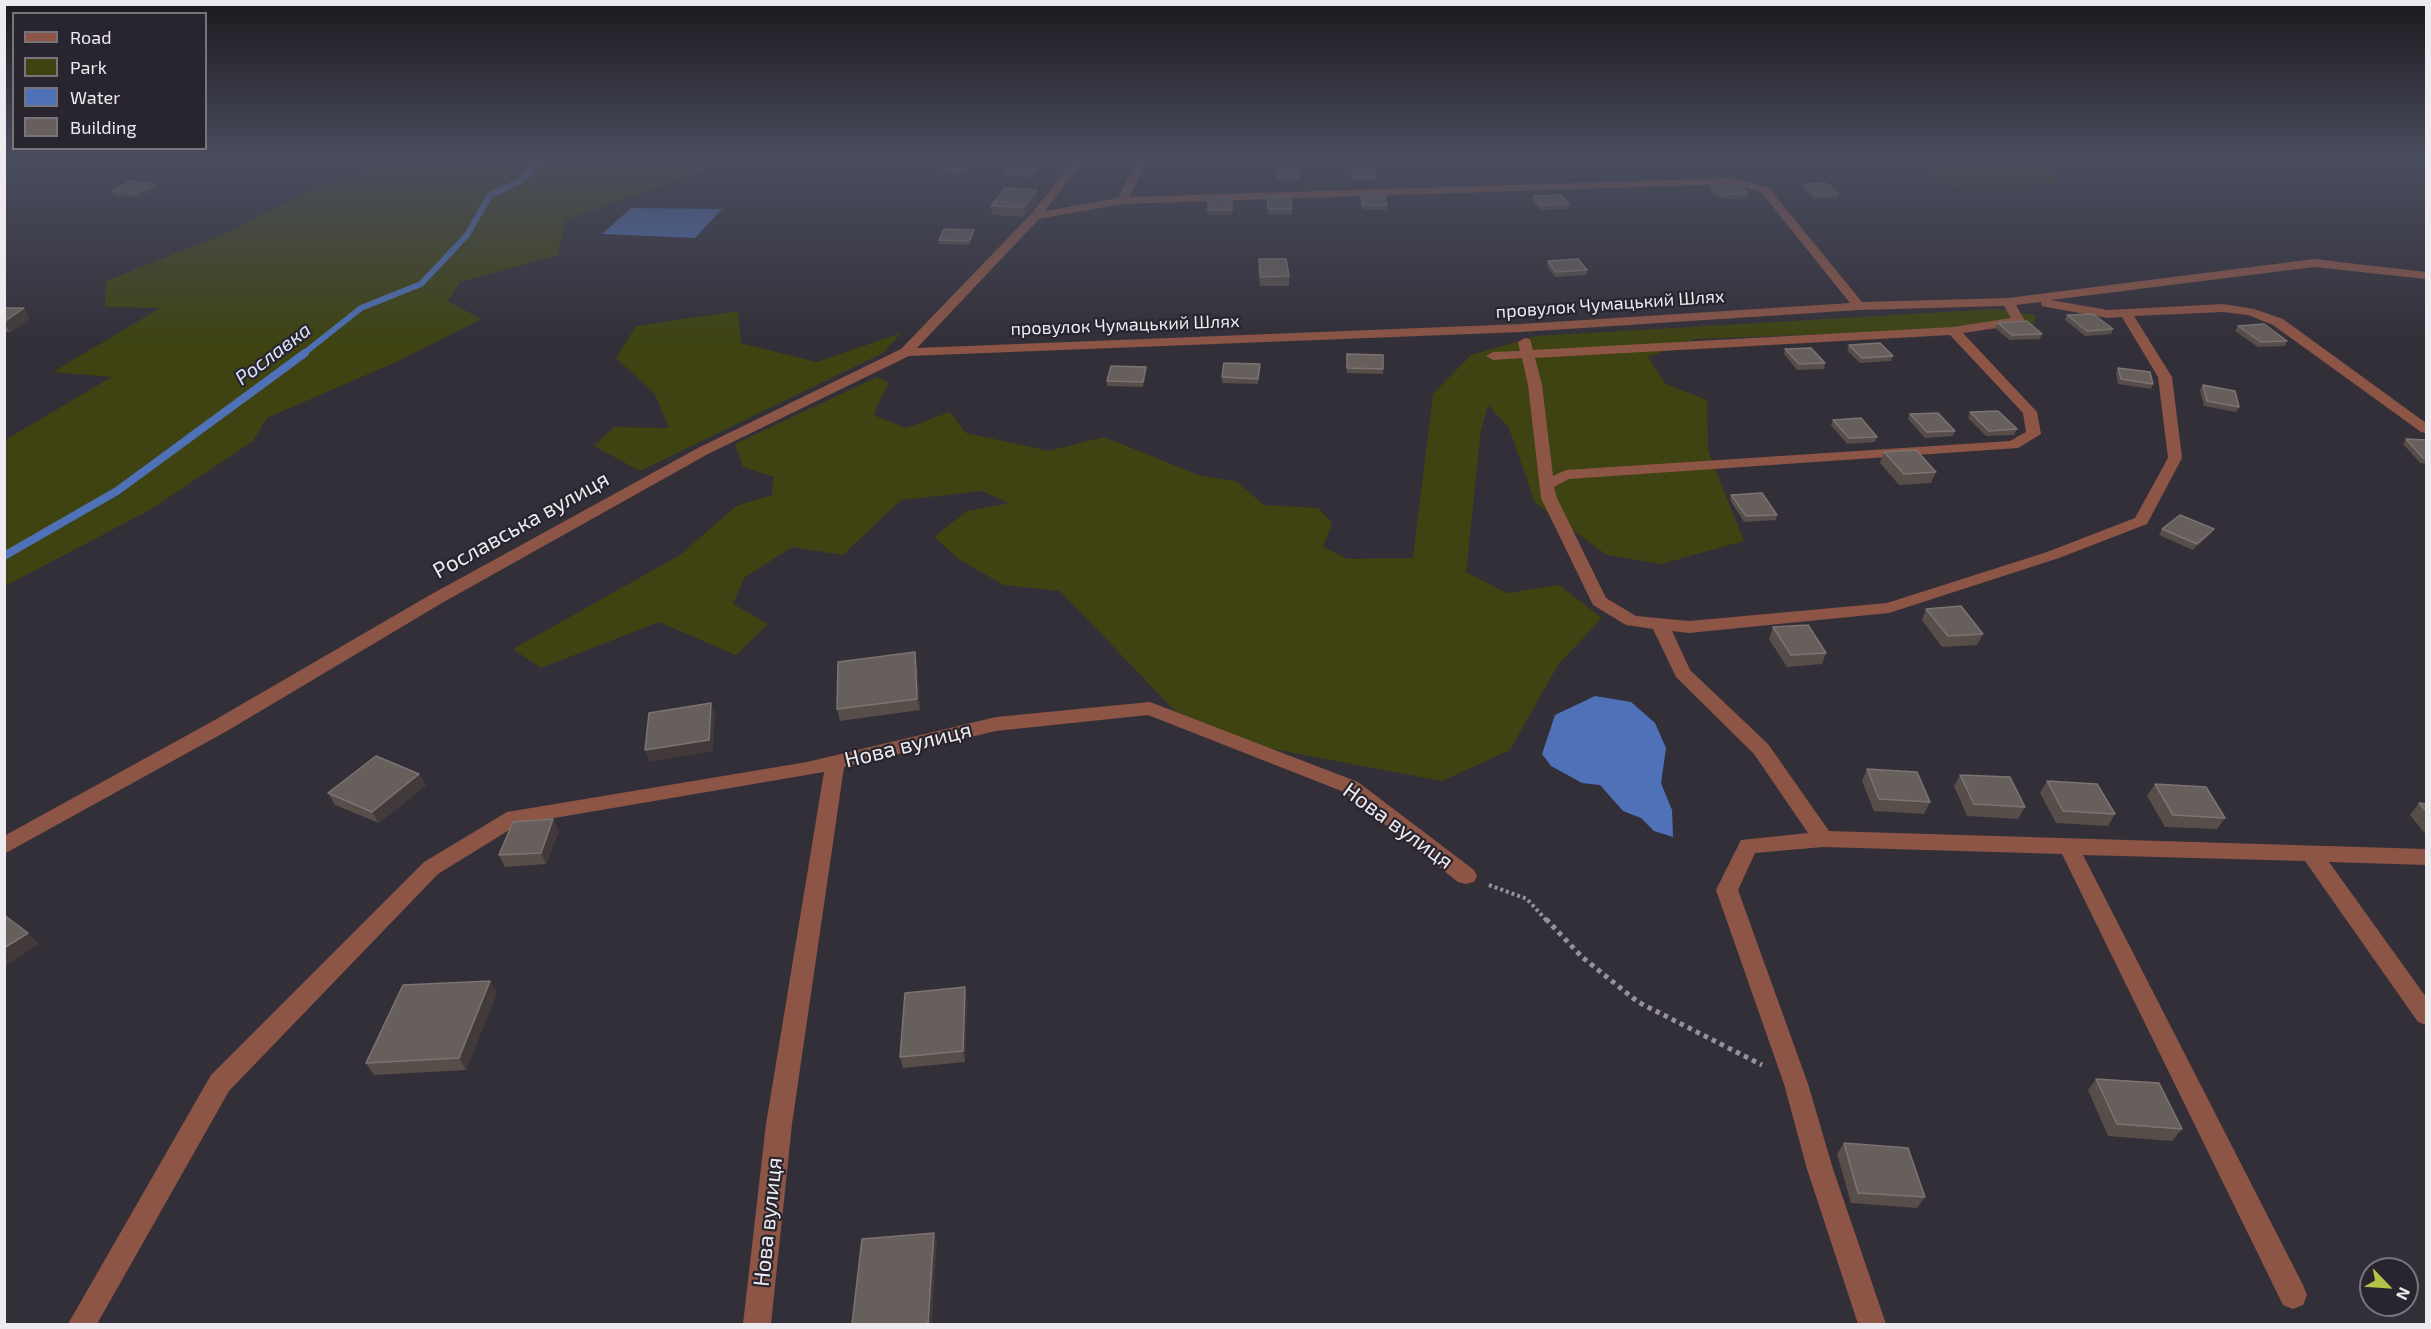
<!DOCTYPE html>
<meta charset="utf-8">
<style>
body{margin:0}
#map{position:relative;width:2431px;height:1329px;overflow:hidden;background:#332f38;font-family:"Exo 2",sans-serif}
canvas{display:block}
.frame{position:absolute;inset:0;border:6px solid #edeaf0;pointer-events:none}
.legend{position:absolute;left:12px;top:12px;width:195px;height:138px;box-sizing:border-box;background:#29252e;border:2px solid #77747c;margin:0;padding:8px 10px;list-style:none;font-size:18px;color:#edeaf0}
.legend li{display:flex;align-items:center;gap:12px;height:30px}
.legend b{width:30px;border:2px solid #77747c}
.north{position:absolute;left:2359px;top:1257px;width:60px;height:60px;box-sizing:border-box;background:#29252e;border:2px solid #77747c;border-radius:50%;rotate:115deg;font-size:16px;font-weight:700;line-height:24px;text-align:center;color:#edeaf0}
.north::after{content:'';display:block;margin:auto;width:21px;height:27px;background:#b5c249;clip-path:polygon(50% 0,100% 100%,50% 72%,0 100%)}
</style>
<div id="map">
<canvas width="2431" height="1329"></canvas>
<div class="frame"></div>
<ul class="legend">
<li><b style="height:8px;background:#8d5545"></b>Road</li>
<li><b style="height:16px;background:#3e4311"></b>Park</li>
<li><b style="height:16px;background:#4e71b7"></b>Water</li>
<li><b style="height:16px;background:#675f5b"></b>Building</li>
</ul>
<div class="north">N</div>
</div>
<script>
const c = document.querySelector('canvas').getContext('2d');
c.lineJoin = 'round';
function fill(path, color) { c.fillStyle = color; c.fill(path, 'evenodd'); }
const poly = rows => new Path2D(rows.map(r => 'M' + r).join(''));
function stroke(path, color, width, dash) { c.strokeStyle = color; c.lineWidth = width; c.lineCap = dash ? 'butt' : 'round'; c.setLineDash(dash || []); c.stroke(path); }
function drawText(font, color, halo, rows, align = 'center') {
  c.font = font + ' "Exo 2",sans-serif'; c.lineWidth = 4.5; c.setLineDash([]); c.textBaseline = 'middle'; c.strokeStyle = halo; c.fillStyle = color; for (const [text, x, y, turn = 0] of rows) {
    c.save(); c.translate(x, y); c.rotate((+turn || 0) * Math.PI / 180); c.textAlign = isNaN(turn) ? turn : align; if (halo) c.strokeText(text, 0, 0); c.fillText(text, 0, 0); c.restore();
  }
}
fill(poly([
 [385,161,728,161,566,220,558,255,460,282,448,301,481,319,396,362,267,418,253,441,150,510,5,586,5,440,112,377,53,372,160,308,105,307,106,281,226,233,333,180,372,170],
 [1915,161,1955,161,2059,171,2055,184,1954,186],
 [1996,309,2036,315,2033,326,1695,339,1648,357,1666,384,1707,400,1708,451,1744,541,1661,564,1607,555,1535,503,1509,428,1488,405,1481,430,1466,572,1507,593,1559,585,1602,618,1558,665,1510,750,1442,781,1198,735,1060,591,1004,585,960,560,934,537,967,511,1009,503,982,491,901,500,843,555,792,547,744,578,733,604,768,624,736,655,659,622,541,668,513,649,680,555,736,506,772,495,774,477,743,467,735,444,877,377,889,383,873,415,906,428,950,412,966,433,1049,451,1104,437,1201,476,1236,481,1264,505,1318,508,1332,523,1323,547,1348,559,1413,558,1433,394,1471,355,1537,336],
 [738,311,741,343,817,362,901,333,883,353,640,471,594,446,614,427,669,428,655,394,616,358,636,326]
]), '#3e4311');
fill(poly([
 [631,208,722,209,695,238,602,234],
 [1595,696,1631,702,1655,723,1666,748,1661,783,1672,810,1673,837,1654,831,1641,818,1623,811,1600,785,1582,783,1551,766,1542,754,1555,715]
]), '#4e71b7');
stroke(poly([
 [303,354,361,308,421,284,467,235,490,195,520,181,541,161]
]), '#4e71b7', 6);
stroke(poly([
 [4,556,117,491,305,353]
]), '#4e71b7', 8);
stroke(poly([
 [1489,885,1527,899,1547,921]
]), '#96929a', 4, [3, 3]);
stroke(poly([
 [1546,919,1582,957,1638,1002,1762,1065]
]), '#96929a', 5, [4.5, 4.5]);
fill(poly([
 [1073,161,1083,161,1045,211,1118,198,1137,161,1147,161,1129,197,1733,178,1769,188,1862,302,2008,298,2314,259,2426,272,2426,279,2314,267,2051,300,2108,310,2223,304,2254,309,2283,319,2426,423,2426,433,2421,432,2273,325,2248,315,2223,312,2134,316,2172,377,2182,458,2147,524,2059,558,1889,613,1689,633,1672,631,1690,670,1768,744,1829,831,2426,849,2426,865,2329,862,2426,997,2426,1025,2418,1022,2305,861,2083,855,2303,1285,2307,1295,2303,1305,2293,1309,2283,1305,2062,854,1823,847,1755,853,1738,890,1808,1084,1833,1169,1886,1324,1858,1324,1807,1169,1784,1084,1716,890,1741,840,1808,833,1754,754,1676,677,1653,629,1626,625,1593,605,1541,498,1528,385,1522,358,1493,360,1486,356,1493,352,1520,351,1518,342,1525,338,1530,339,1533,350,1953,327,2011,318,2004,306,1859,310,1521,332,909,356,708,454,442,603,227,731,4,854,4,836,213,721,430,595,698,448,901,349,1031,214,1073,161],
 [1733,184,1761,192,1850,303,1521,324,917,348,1039,219,1122,204,1733,184],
 [2041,302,2042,306,2046,307,2108,318,2122,317,2158,377,2168,458,2135,518,2047,552,1887,603,1689,621,1636,616,1606,598,1557,498,1554,487,1569,479,2018,448,2041,434,2037,412,1963,333,2024,324,2025,321,2016,305,2041,302],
 [1950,335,2023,413,2026,432,2010,441,1566,470,1553,476,1542,385,1535,358,1950,335],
 [1150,702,1358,782,1474,870,1477,876,1474,882,1466,884,1458,882,1344,792,1148,715,996,731,844,767,792,1124,771,1324,743,1324,766,1124,824,772,519,824,438,874,229,1091,97,1324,68,1324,211,1075,424,862,507,812,807,762,996,717,1150,702]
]), '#8d5545');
fill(poly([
 [1043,161,1069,161,1061,168,1042,166,1042,162],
 [1276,165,1300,176,1300,180,1277,180],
 [1351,166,1376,177,1376,181,1353,181],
 [942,169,967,170,961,175,942,173],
 [1003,170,1038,171,1032,178,1003,175],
 [1804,184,1839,194,1837,198,1815,199,1802,188],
 [1711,185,1748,193,1747,198,1719,199,1710,190],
 [159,188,139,198,114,195,112,191],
 [1037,190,1038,199,1025,217,992,215,991,206],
 [1361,194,1387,205,1387,210,1362,210,1360,198],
 [1533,196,1569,204,1568,209,1540,210,1532,200],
 [1267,197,1292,209,1292,214,1268,214],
 [1208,198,1232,198,1232,215,1208,215],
 [974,230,974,235,969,245,939,244,939,240],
 [1259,259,1289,276,1289,286,1260,286,1258,269],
 [1548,261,1587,270,1586,275,1555,277,1547,266],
 [4,308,30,318,10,332,4,332],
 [2067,315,2113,329,2111,334,2085,336,2065,320],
 [1998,323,2042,334,2040,339,2010,340,1995,328],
 [2238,326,2287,341,2285,346,2258,347,2235,331],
 [1849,345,1893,356,1891,361,1860,363,1847,350],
 [1785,349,1825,363,1824,369,1797,370,1784,354],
 [1347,354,1383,369,1383,374,1347,373],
 [1260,364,1258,384,1222,383,1222,377],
 [2118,368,2153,384,2151,389,2118,384,2116,373],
 [1146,372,1143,387,1107,386,1107,381],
 [2203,385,2239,407,2236,412,2204,406,2200,390],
 [1970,412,2017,429,2014,435,1986,436,1968,418],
 [1910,414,1955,431,1953,436,1925,438,1908,419],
 [1833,420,1877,437,1875,442,1847,444,1831,425],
 [2406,439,2427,440,2427,464,2420,463,2403,444],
 [1884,452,1936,472,1931,483,1899,485,1880,463],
 [1731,495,1777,515,1776,520,1744,522,1730,500],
 [2162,529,2210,535,2193,550,2159,535],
 [1926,609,1983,634,1977,645,1942,647,1922,620],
 [1773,627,1826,653,1822,664,1787,667,1769,639],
 [915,652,917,663,920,710,840,721,837,709],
 [1867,769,1930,802,1924,814,1874,811,1862,781],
 [1960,775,2025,807,2018,819,1967,816,1954,786],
 [2047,781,2115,814,2108,826,2056,823,2040,793],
 [2155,784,2225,818,2217,829,2165,827,2147,796],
 [426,785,379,823,335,805,328,793],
 [2419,803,2427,804,2427,836,2410,815],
 [559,831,546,864,505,867,499,855],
 [497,992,466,1070,374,1075,366,1063],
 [967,999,965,1062,903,1068,900,1057],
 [2096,1079,2182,1129,2172,1141,2108,1136,2088,1090],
 [1844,1143,1925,1197,1917,1208,1851,1203,1837,1154]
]), '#574e49');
fill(poly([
 [1064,161,1069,161,1061,168,1061,164],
 [966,166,967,170,961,175,960,171],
 [1038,167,1038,171,1032,178,1031,173],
 [156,184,159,188,139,198,137,193],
 [1037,190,1038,199,1025,217,1024,207],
 [974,230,974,235,969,245,969,241],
 [24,308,30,318,10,332,4,322],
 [1146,367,1146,372,1143,387,1143,382],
 [2214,529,2210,535,2193,550,2197,544],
 [915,652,917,663,920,710,917,699],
 [711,703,715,715,713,751,650,762,645,750],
 [419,774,426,785,379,823,372,812],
 [553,819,559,831,546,864,541,853],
 [28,933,39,944,4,967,4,948],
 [490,981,497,992,466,1070,459,1058],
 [965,987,967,999,965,1062,963,1051],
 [934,1233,937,1243,932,1324,928,1324]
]), '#423a3a');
const building = poly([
 [1043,161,1064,161,1061,164,1042,162,1043,161],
 [948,164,966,166,960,171,942,169,948,164],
 [1009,164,1038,167,1031,173,1003,170,1009,164],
 [1276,165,1299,165,1300,176,1277,176,1276,165],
 [1351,166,1374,166,1376,177,1353,177,1351,166],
 [131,181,156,184,137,193,112,191,131,181],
 [1826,183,1839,194,1816,195,1804,184,1826,183],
 [1738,184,1748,193,1721,195,1711,185,1738,184],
 [1005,188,1037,190,1024,207,991,206,1005,188],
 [1361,194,1384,194,1387,205,1363,205,1361,194],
 [1561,195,1569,204,1540,205,1533,196,1561,195],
 [1267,197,1291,197,1292,209,1268,209,1267,197],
 [1208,198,1232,198,1232,210,1208,210,1208,198],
 [944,229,974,230,969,241,939,240,944,229],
 [1259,259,1286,259,1289,276,1261,277,1259,259],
 [1578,259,1587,270,1556,272,1548,261,1578,259],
 [4,308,24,308,4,322,4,308],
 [2093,314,2113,329,2087,331,2067,315,2093,314],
 [2027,321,2042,334,2012,335,1998,323,2027,321],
 [2264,324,2287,341,2261,342,2238,326,2264,324],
 [1880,343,1893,356,1862,358,1849,345,1880,343],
 [1811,348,1825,363,1799,364,1785,349,1811,348],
 [1347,354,1383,355,1383,369,1347,368,1347,354],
 [1224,363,1260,364,1258,379,1222,377,1224,363],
 [1111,366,1146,367,1143,382,1107,381,1111,366],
 [2118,368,2150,372,2153,384,2121,379,2118,368],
 [2203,385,2235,391,2239,407,2207,401,2203,385],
 [1998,411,2017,429,1989,431,1970,412,1998,411],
 [1938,413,1955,431,1927,432,1910,414,1938,413],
 [1861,418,1877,437,1849,438,1833,420,1861,418],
 [2406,439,2427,440,2427,458,2423,458,2406,439],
 [1916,450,1936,472,1904,474,1884,452,1916,450],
 [1762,493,1777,515,1746,516,1731,495,1762,493],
 [2180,515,2214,529,2197,544,2162,529,2180,515],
 [1961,606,1983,634,1948,636,1926,609,1961,606],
 [1808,625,1826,653,1791,655,1773,627,1808,625],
 [915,652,917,699,837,709,838,662,915,652],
 [711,703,709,740,645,750,649,713,711,703],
 [376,756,419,774,372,812,328,793,376,756],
 [1867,769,1917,772,1930,802,1879,799,1867,769],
 [1960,775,2010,777,2025,807,1974,804,1960,775],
 [2047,781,2097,784,2115,814,2063,811,2047,781],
 [2155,784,2206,787,2225,818,2173,815,2155,784],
 [2419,803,2427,804,2427,812,2419,803],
 [553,819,541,853,499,855,513,822,553,819],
 [4,915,28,933,4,948,4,915],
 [490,981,459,1058,366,1063,403,985,490,981],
 [965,987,963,1051,900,1057,905,993,965,987],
 [2096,1079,2159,1083,2182,1129,2117,1124,2096,1079],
 [1844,1143,1908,1148,1925,1197,1858,1193,1844,1143],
 [934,1233,928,1324,852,1324,862,1239,934,1233]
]);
fill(building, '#675f5b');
stroke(building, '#7c7472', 1.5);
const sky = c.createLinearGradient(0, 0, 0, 347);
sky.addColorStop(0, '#1c1a1f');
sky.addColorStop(0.46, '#4a4d5e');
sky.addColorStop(1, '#4a4d5e00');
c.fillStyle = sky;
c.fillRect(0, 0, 2431, 347);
drawText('18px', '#edeaf0', '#29252e', [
 ["провулок Чумацький Шлях",1610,304,-4],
 ["провулок Чумацький Шлях",1125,325,-2]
]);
drawText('italic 20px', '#d9e4f7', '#29252e', [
 ["Рославка",273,354,-37]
]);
drawText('22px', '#edeaf0', '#29252e', [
 ["Рославська вулиця",521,525,-29],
 ["Нова вулиця",908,745,-14],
 ["Нова вулиця",1398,826,36],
 ["Нова вулиця",768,1222,-84]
]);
</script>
